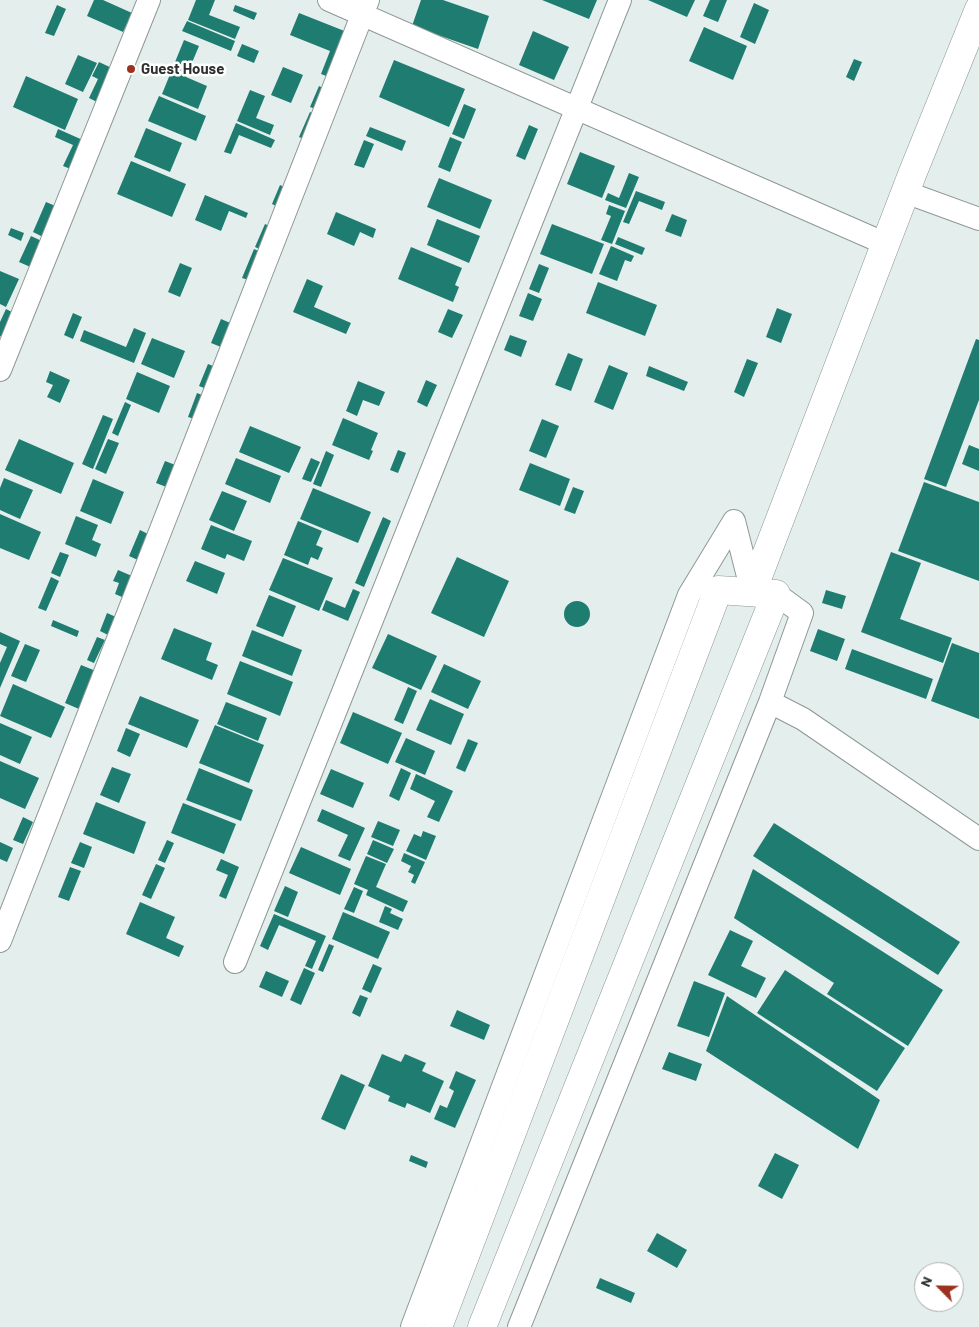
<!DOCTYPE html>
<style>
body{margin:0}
#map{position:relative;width:979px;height:1327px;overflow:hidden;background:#e4efed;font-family:Barlow,sans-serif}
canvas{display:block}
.north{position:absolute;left:914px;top:1262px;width:50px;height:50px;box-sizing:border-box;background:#fff;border:1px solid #aaacab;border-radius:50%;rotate:293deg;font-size:14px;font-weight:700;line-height:20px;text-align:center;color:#2b2f2e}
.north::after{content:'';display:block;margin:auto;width:18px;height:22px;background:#9b321f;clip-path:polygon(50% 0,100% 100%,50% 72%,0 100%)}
</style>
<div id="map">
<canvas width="979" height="1327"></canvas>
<div class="north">N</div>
</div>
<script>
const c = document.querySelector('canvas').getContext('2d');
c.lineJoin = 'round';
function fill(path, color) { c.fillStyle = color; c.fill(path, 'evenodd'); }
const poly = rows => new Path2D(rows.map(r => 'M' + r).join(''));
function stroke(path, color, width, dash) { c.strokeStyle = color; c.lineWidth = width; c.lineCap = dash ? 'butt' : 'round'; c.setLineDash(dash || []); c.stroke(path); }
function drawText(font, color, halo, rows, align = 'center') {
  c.font = font + ' Barlow,sans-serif'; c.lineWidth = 5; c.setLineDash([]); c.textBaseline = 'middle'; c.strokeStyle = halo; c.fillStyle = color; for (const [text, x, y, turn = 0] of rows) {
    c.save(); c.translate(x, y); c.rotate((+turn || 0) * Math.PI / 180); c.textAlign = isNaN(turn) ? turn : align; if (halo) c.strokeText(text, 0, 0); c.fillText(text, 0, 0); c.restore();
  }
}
fill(poly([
 [94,0,103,0,132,13,123,32,87,16],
 [196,0,215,0,209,15,240,27,235,39,188,20],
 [421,0,443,0,489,16,478,49,412,26],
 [542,0,597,0,589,19],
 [648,0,695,0,687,17],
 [710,0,727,0,718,22,703,16],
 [754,3,769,10,755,44,740,37],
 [57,5,66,9,54,36,45,33],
 [235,5,257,13,254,20,233,11],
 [299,13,352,34,334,79,321,74,330,51,290,35],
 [187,21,235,41,231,51,182,31],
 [704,27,747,46,733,80,689,61],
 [533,31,569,47,554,80,519,65],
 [184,40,199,46,186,77,207,86,198,109,162,94],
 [242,44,259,51,254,63,237,56],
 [78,55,97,63,83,92,65,84],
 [854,59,862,62,854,81,846,77],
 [394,60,465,89,449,127,379,97],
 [99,62,116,70,101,104,89,98,98,79,92,76],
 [283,67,303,75,291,103,271,95],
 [26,76,78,99,65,130,13,107],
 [319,86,329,91,321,111,310,107],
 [250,90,265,96,256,118,274,125,270,135,237,121],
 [159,96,206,116,196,141,148,121],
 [464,104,476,109,464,139,452,134],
 [310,112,316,115,306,140,299,137],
 [236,123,275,140,271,148,239,135,231,154,224,152],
 [529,125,538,129,525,160,516,156],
 [370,127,406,141,402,151,366,136],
 [146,128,182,143,170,172,134,157],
 [58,129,85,141,73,170,63,166,73,145,55,137],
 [450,137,462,142,450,172,438,167],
 [364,140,374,144,364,168,354,165],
 [580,152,615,166,602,198,567,184],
 [131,161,186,184,172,217,117,194],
 [629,173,639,177,626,208,605,200,608,193,619,198],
 [439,178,492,200,480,229,427,207],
 [280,185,288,189,280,208,272,204],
 [636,191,665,202,662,210,639,201,629,224,623,222],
 [205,195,248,213,246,218,229,211,221,231,195,220],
 [46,202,58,207,45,238,33,232],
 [609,205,625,211,612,244,601,240,611,216,606,214],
 [336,212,376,229,373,238,360,232,354,246,327,234],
 [672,214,687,220,681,237,665,231],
 [437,219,480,236,469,263,427,245],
 [265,224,274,228,264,251,255,247],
 [552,224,604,244,592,274,540,254],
 [11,228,24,233,21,241,8,235],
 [31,236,46,243,35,269,19,262],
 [618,237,645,248,642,255,615,244],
 [611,246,634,256,631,262,625,260,617,281,599,274],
 [411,247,462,268,455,285,459,287,453,302,398,279],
 [254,249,263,253,252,281,242,278],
 [180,263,192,268,180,297,168,292],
 [539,264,549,268,539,293,529,289],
 [0,271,19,279,6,307,0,304],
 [307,279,323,286,314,307,351,323,346,334,293,312],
 [598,282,657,305,645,336,586,313],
 [528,293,542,299,533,321,519,316],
 [777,308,792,314,781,343,766,337],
 [6,309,16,314,5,338,0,336,0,322],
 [448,309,463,315,452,338,438,332],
 [73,313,82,317,73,339,64,335],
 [221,319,235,325,226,349,211,343],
 [134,328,146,333,134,363,80,341,84,330,126,347],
 [510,335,527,341,521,357,504,350],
 [152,338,185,351,174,378,141,364],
 [976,339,979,340,979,400,946,487,924,479],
 [568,353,583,359,571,391,555,385],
 [747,359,758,363,744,397,734,392],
 [208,364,218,368,209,390,199,386],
 [609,365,628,373,613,410,594,402],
 [649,366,688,382,684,391,646,376],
 [50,371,70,380,60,403,47,397,53,385,46,382],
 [137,372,170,386,159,413,126,399],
 [426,380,437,385,427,407,417,402],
 [358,381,385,392,379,406,363,400,357,416,346,411],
 [197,393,207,397,198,420,188,417],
 [125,402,131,405,118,436,112,433],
 [103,415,113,419,93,469,82,464],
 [343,418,378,433,371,450,373,451,369,460,332,445],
 [542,419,559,426,546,458,529,451],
 [250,426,301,447,289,473,239,452],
 [19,439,74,463,61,494,5,470],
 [108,439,119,443,106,474,95,469],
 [969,445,979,449,979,471,962,464],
 [398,450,406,453,398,473,390,470],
 [326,451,334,455,321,487,313,484],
 [236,458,281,476,270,503,225,484],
 [311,458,320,462,311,482,302,479],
 [165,461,178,466,169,488,156,483],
 [530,463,570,479,560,506,519,490],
 [4,478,33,490,20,519,0,510,0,488],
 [93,479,124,492,111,524,80,511],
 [924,482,979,502,979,581,898,551],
 [573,487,584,491,575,514,564,510],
 [313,488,371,512,358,543,300,519],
 [222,491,247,501,234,531,209,520],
 [0,514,41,532,29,560,0,548],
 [76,516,98,525,92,540,101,544,96,557,65,544],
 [383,517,391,521,364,587,355,583],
 [298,521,322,531,316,545,323,548,318,560,311,557,308,565,284,555],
 [211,525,252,541,244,561,227,554,225,559,201,549],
 [140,530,150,535,140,561,129,556],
 [60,552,69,555,60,577,51,573],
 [891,552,921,563,900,619,952,638,943,663,861,632],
 [457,557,509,581,484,637,431,613],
 [283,558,333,578,319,611,269,590],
 [195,561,225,573,217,594,186,581],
 [118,570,132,576,122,597,115,594,119,583,113,581],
 [51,577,59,581,46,611,38,608],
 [353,589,360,592,348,621,322,610,326,600,345,608],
 [826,590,846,596,842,609,822,603],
 [269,595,296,606,283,637,256,626],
 '564 614a13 13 0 1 1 26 0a13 13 0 1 1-26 0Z',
 [107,613,116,617,108,635,100,631],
 [53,620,79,631,77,637,51,626],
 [174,628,212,643,206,660,218,665,212,680,161,659],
 [818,629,845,639,837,661,810,651],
 [252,630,302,650,292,676,242,656],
 [0,632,20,641,0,688,0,663,7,647,0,644],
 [388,634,437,656,421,690,372,668],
 [97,637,105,640,94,663,87,660],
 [952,643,979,653,979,719,931,701],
 [25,644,40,650,26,682,11,676],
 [852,649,933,679,926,699,845,669],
 [240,661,293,682,280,716,227,694],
 [444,664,481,681,468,709,431,692],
 [81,665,96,671,79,709,65,703],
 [13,684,65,707,51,738,0,716],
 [408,687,417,691,403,724,394,720],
 [140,696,199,720,187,748,128,724],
 [430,699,464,714,451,745,416,730],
 [226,702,267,718,258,741,217,724],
 [353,712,402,733,388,764,340,743],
 [0,723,32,737,20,764,0,755],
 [215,725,264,745,249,783,199,763],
 [126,728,140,734,130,757,117,751],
 [406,738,435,751,425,775,395,762],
 [468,739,478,743,465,772,456,768],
 [0,761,39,778,25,809,0,798],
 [112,767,131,774,119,803,100,795],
 [199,768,253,790,241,821,186,800],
 [401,768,411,773,399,801,389,796],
 [331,769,364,783,353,808,320,794],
 [416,774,453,791,439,822,427,817,435,801,410,789],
 [96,802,146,822,134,854,83,834],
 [183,803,236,824,224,854,171,833],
 [322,809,365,828,350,861,338,856,348,835,317,821],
 [23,817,33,822,23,844,13,840],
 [378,821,400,830,393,846,371,837],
 [774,823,960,942,938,975,753,856],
 [423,831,436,836,426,860,406,851,414,834,421,837],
 [167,840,174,843,165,863,158,860],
 [373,840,394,849,387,863,367,854],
 [0,842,13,848,7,862,0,859],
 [80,842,92,847,84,868,71,863],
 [301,847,351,869,340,895,289,873],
 [404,853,425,862,415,884,411,882,414,875,408,872,411,866,401,861],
 [366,856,386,864,376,887,408,901,403,912,366,895,368,890,354,884],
 [221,859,239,867,226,899,219,896,228,875,216,870],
 [156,864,165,868,151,899,142,895],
 [70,867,81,871,69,901,58,897],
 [753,869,943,990,908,1046,827,994,834,983,734,918],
 [285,886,298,892,288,917,274,911],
 [354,887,363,891,354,913,344,909],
 [140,902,175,917,166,938,184,946,179,957,126,934],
 [385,906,392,909,390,913,403,919,398,930,379,922],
 [343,912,390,932,378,959,332,939],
 [274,914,326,936,312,969,305,966,316,941,279,925,268,950,260,946],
 [730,930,753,941,741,966,766,978,756,998,708,975],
 [329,944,334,946,323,972,318,970],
 [373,964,382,968,371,993,362,989],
 [304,968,315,973,301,1005,290,1000],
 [785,970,905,1048,877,1091,757,1013],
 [266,971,289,981,282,997,259,987],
 [694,981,725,993,709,1037,677,1026],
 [360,995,368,998,360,1017,352,1013],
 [727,996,880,1100,858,1149,706,1051],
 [457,1010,490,1025,484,1040,450,1026],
 [669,1052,702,1064,696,1081,662,1069],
 [382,1054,401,1062,405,1054,426,1063,422,1071,444,1081,430,1113,407,1103,405,1108,388,1101,390,1096,368,1086],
 [456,1071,476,1080,455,1128,434,1119,440,1105,447,1108,454,1091,449,1088],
 [341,1074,365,1085,345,1130,321,1119],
 [775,1153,799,1165,782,1199,758,1186],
 [411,1155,428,1162,426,1168,409,1161],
 [657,1233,687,1250,677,1268,647,1251],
 [600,1278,635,1293,631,1303,596,1288]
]), '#1e7c70');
const minor = poly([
 [329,0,886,244],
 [905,192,979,219],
 [0,370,149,0],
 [770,702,803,719,979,839],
 [0,941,368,0],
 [235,962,620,0],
 [412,1327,689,595,734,521,752,592],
 [519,1327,770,702,802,613,776,594]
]);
const secondary = poly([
 [752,592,913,172,979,9],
 [438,1327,718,590,776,594,482,1327]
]);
stroke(minor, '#8e9896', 24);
stroke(secondary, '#8e9896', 29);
stroke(minor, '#fff', 22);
stroke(secondary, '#fff', 28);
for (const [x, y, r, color] of [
 [131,69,5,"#9b321f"]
]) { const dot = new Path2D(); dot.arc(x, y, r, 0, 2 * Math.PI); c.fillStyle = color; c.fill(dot); stroke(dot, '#fff', 2); }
drawText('bold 15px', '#2b2f2e', '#fff', [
 ["Guest House",141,69]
], 'left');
</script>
